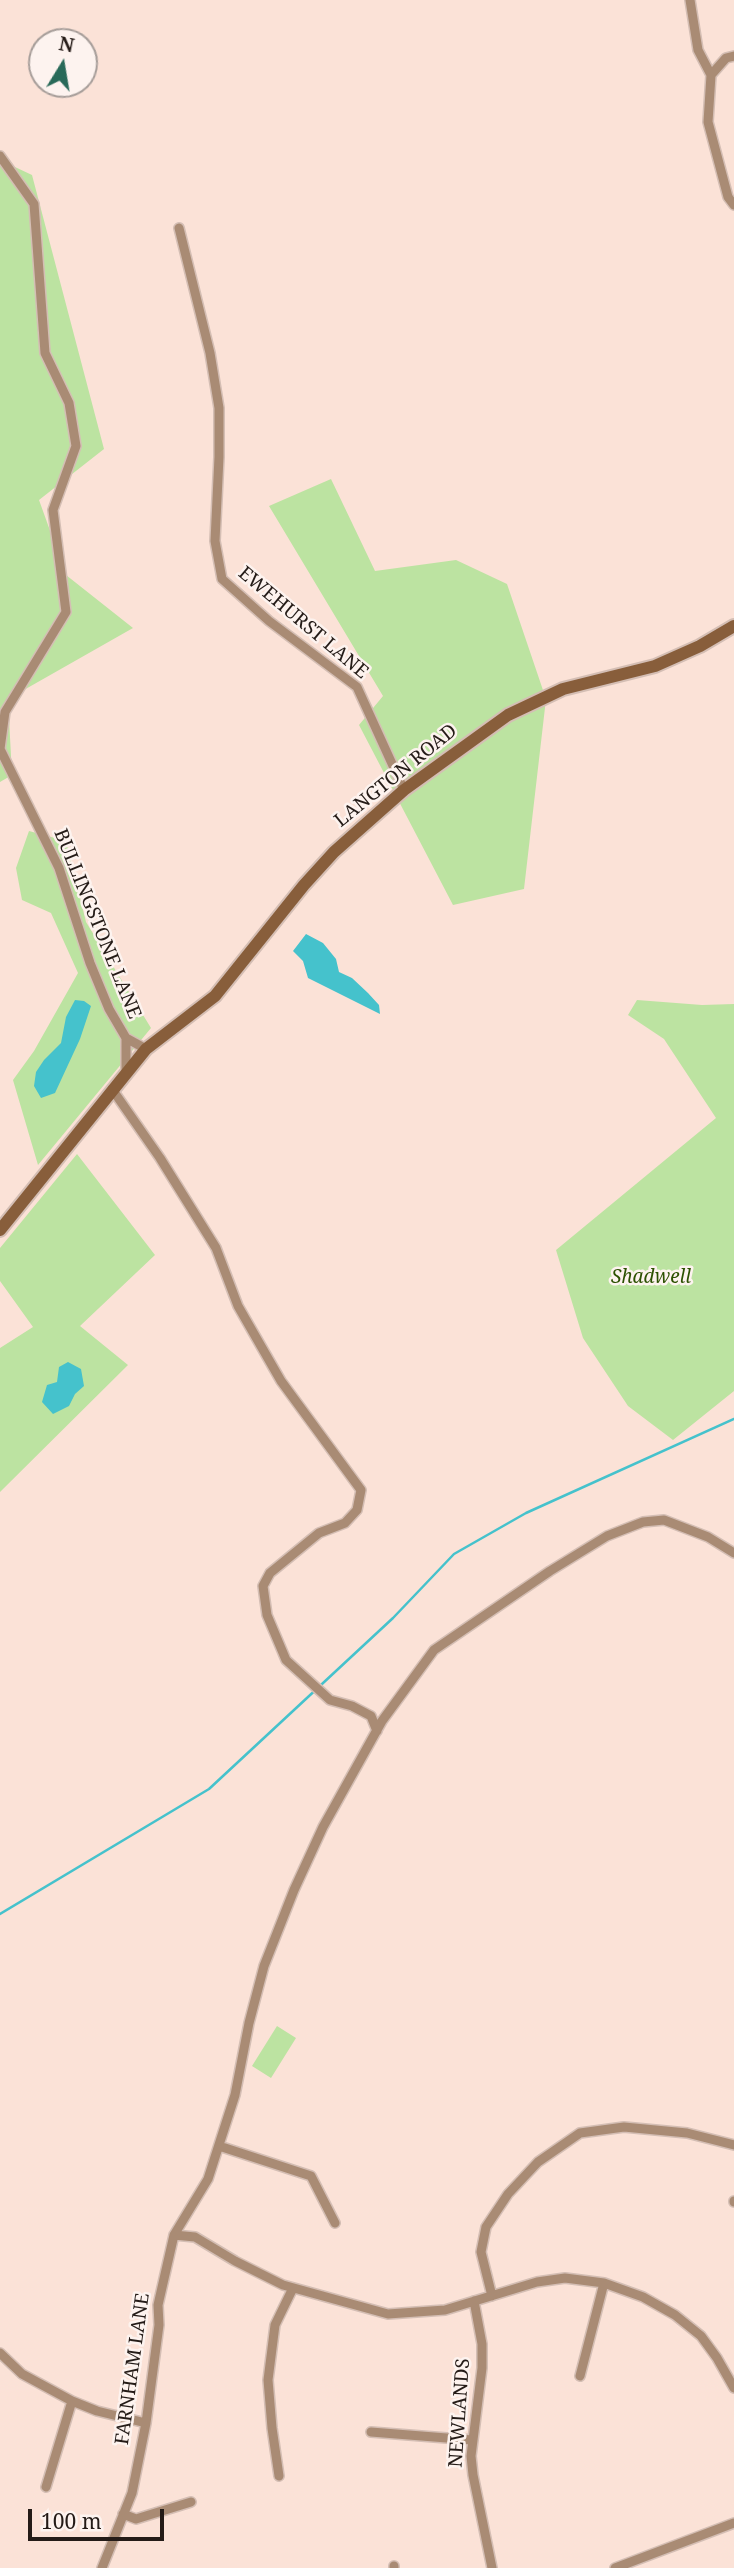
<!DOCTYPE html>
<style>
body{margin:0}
#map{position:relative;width:734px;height:2568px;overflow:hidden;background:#fbe2d7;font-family:"Noto Serif",serif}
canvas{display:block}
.north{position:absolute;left:28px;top:28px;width:70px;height:70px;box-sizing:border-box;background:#fdf3ef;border:2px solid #a69d99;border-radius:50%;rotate:11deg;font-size:19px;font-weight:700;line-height:28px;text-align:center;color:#241b17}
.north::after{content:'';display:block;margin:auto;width:24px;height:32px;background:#296a59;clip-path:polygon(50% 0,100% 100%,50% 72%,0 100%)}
.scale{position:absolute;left:28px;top:2509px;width:136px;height:32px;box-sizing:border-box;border:4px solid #241b17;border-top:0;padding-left:9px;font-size:21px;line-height:24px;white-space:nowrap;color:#241b17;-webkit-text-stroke:5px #fdf3ef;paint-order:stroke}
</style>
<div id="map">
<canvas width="734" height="2568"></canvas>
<div class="north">N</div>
<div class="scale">100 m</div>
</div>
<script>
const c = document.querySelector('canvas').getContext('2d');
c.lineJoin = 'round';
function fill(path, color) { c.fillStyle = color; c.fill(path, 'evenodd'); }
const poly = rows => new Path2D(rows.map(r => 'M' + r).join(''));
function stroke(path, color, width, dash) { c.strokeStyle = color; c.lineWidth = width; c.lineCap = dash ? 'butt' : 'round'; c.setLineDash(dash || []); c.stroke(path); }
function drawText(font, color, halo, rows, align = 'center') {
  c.font = font + ' "Noto Serif",serif'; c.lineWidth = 5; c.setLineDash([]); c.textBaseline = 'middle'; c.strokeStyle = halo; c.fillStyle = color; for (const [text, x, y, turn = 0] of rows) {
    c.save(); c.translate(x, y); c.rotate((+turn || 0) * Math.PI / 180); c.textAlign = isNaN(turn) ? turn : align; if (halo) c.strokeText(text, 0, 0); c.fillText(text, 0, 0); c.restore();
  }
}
fill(poly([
 [0,160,32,175,104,449,39,500,66,575,133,628,8,699,12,775,0,782],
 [331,479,375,571,456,560,507,584,546,699,524,889,453,905,359,725,383,696,269,506],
 [29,831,66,841,86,922,151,1028,38,1165,13,1080,34,1051,78,973,51,913,22,900,16,868],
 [637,1000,702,1005,734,1004,734,1391,673,1440,628,1406,583,1338,556,1250,716,1118,664,1039,628,1015],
 [77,1154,155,1255,80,1326,128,1365,0,1492,0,1348,33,1327,0,1281,0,1248],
 [277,2026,296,2038,271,2078,252,2066]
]), '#bce3a1');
fill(poly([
 [306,934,323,943,336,959,339,972,352,978,368,993,379,1005,380,1014,308,978,303,961,293,951],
 [75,1000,84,1001,91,1006,80,1039,55,1093,41,1098,34,1086,36,1072,44,1060,61,1043,66,1017],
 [68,1362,81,1369,84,1386,75,1394,69,1406,53,1414,42,1402,47,1385,57,1382,59,1367]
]), '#45c2cc');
stroke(poly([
 [0,1914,209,1789,393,1618,454,1554,526,1513,734,1419]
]), '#45c2cc', 2.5);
const street = poly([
 [690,0,698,50,711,75,708,122,728,197,734,205],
 [711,75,726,58,734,56],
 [0,156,34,204,45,353,69,403,76,446,53,510,66,612,5,712,0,749,59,868,90,963,109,1009,126,1038,146,1049],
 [179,228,210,353,219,408,219,457,215,541,222,579,269,621,357,687,404,790],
 [126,1072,126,1038],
 [112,1089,160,1158,216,1248,238,1306,281,1381,361,1490,357,1510,345,1523,319,1533,270,1573,263,1586,267,1615,286,1660,330,1700,352,1706,371,1716,377,1731],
 [219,2146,311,2176,335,2223],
 [734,2202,734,2201],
 [174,2235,195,2237,235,2261,283,2285,388,2314,445,2310,537,2282,565,2278,604,2283,643,2297,675,2315,701,2336,717,2358,734,2388],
 [492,2296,481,2252,486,2227,508,2194,538,2162,580,2133,624,2127,687,2133,734,2145],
 [474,2301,482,2344,482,2368,471,2456,473,2475,492,2568],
 [0,2353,22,2374,72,2401,97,2411,146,2423],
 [580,2376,604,2283],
 [371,2432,472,2440],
 [279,2476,272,2428,268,2380,275,2325,293,2288],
 [46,2487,72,2401],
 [123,2514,136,2519,191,2502],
 [394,2566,394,2568],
 [102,2568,132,2493,146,2423,159,2325,158,2305,174,2235,208,2179,235,2095,249,2023,264,1966,294,1890,323,1827,382,1721,434,1650,550,1571,607,1536,643,1522,664,1520,708,1537,734,1553],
 [615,2568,734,2523]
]);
const secondary = poly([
 [0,1230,146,1049,215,996,304,885,334,852,404,790,508,715,563,689,655,666,700,646,734,626]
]);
stroke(street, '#d4beb4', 12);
stroke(secondary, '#d4beb4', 16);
stroke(street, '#a98b74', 9);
stroke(secondary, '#885e3b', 12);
drawText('19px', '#241b17', '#fdf3ef', [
 ["EWEHURST LANE",303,623,40],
 ["LANGTON ROAD",396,776,-39],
 ["BULLINGSTONE LANE",97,924,68],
 ["FARNHAM LANE",133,2369,-82],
 ["NEWLANDS",460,2413,-86]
]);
drawText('italic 19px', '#2c5100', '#fdf3ef', [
 ["Shadwell",651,1278]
]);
</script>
